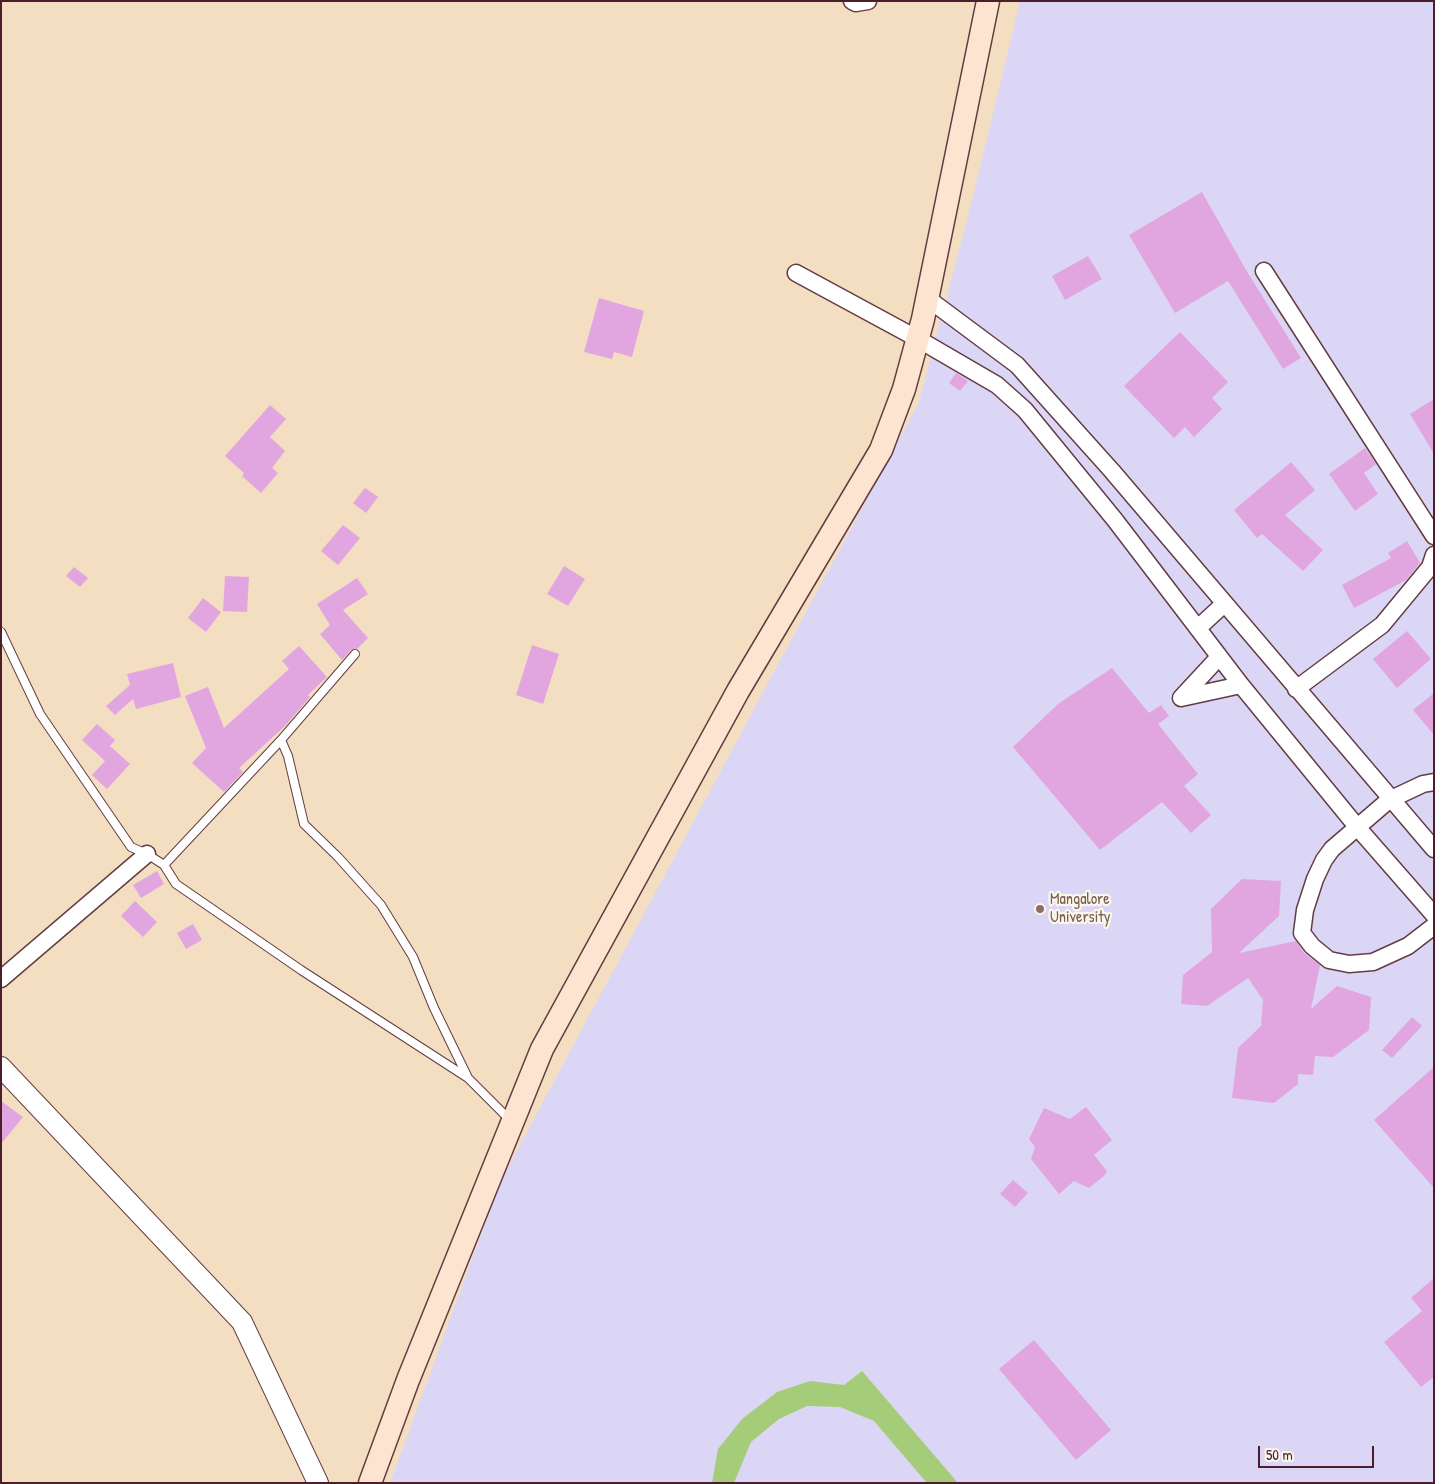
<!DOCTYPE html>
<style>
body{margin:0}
#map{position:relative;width:1435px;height:1484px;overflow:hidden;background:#f3dec1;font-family:"Patrick Hand",sans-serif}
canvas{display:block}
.frame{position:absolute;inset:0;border:2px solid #4a1f2b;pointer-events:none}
.scale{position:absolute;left:1258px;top:1446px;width:116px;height:22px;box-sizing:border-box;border:2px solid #4a1f2b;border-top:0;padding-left:6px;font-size:15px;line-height:18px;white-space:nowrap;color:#4a1f2b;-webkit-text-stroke:4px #fbf7ec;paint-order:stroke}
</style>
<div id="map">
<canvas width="1435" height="1484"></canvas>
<div class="frame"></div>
<div class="scale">50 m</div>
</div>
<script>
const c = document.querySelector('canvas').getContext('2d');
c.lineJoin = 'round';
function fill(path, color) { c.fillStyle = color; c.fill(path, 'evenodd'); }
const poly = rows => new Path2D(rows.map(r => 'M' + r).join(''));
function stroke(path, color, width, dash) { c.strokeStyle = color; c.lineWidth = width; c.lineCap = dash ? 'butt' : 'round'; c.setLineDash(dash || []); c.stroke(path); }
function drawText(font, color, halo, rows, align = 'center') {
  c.font = font + ' "Patrick Hand",sans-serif'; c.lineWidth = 4.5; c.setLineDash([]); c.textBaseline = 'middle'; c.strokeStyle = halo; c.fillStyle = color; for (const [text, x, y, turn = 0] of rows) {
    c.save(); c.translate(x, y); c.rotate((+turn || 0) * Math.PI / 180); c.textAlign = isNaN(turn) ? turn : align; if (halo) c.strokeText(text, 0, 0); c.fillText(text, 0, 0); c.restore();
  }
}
fill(poly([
 [1020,1,1434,1,1434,1483,390,1483,501,1180,919,402,973,197]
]), '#dcd6f6');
fill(poly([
 [862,1371,958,1483,927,1483,874,1421,840,1407,807,1406,779,1419,751,1442,734,1483,712,1483,718,1449,742,1419,777,1392,810,1381,844,1385]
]), '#a5cc78');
fill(poly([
 [1202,192,1246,270,1301,358,1283,369,1228,281,1175,313,1129,235],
 [1088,256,1102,279,1065,300,1052,276],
 [599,298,644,311,632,357,614,352,612,359,584,352],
 [1180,332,1228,382,1212,398,1222,409,1194,437,1185,427,1174,438,1124,386],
 [956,373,968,381,960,391,949,383],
 [1434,399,1434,454,1410,414],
 [270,405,286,419,270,437,285,451,272,468,278,473,261,493,242,476,244,473,225,456],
 [1365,448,1376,464,1364,473,1378,494,1355,511,1329,474],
 [1291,462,1315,490,1285,515,1323,550,1303,571,1262,534,1257,538,1234,510],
 [365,488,378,497,366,513,353,503],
 [343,525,360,538,338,565,321,551],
 [1407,541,1420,563,1406,580,1354,608,1342,585,1391,558,1388,553],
 [564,566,585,579,568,606,547,594],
 [74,567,88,578,80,587,66,576],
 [225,576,249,577,247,612,223,611],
 [357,578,368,594,343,610,368,638,357,649,351,650,342,660,320,634,330,625,317,604],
 [203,598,221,612,206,632,188,618],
 [1407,631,1431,659,1397,688,1373,659],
 [532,645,559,654,543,704,516,695],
 [299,646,327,677,308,695,310,697,285,726,239,768,243,772,224,792,192,763,206,748,185,696,208,687,224,728,289,669,282,661],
 [173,663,181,697,136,709,133,699,115,715,106,706,130,685,127,674],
 [1112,668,1149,713,1161,705,1169,716,1158,724,1198,774,1184,786,1211,815,1191,833,1162,802,1100,850,1013,747,1058,704],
 [1434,693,1434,735,1413,710],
 [97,724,115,740,110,746,130,764,107,789,92,775,105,761,82,740],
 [157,871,164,884,141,898,133,885],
 [1242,879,1281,881,1279,916,1239,953,1296,941,1305,954,1320,965,1311,1009,1337,986,1371,997,1369,1030,1333,1057,1315,1056,1313,1075,1298,1074,1298,1084,1274,1103,1232,1098,1238,1048,1261,1026,1263,1000,1248,978,1207,1006,1181,1004,1183,975,1212,952,1211,909],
 [135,901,157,922,143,937,121,916],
 [193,924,202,940,186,949,177,933],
 [1412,1017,1422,1026,1392,1058,1382,1050],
 [1434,1067,1434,1188,1374,1120],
 [1,1101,23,1117,1,1144],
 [1086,1107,1112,1140,1094,1155,1107,1171,1104,1176,1089,1188,1074,1181,1059,1194,1031,1159,1035,1147,1029,1139,1044,1108,1070,1119],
 [1013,1180,1028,1193,1015,1207,1000,1194],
 [1434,1278,1434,1377,1421,1387,1384,1342,1422,1311,1411,1298],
 [1034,1340,1111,1430,1076,1460,999,1369]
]), '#e1a6df');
const service = poly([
 [1,632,40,714,131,847,147,854,164,865,176,884,301,970,468,1078],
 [355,654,281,740,288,756,304,824,338,857,381,905,413,957,434,1008,468,1078,511,1121],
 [164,865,281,740]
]);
const minor = poly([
 [852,1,856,3,868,1],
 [1264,271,1434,536],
 [796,273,918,339,997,385,1025,410,1115,520,1241,685,1358,828,1434,915],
 [927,298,1017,365,1112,471,1434,849],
 [1198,628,1224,604],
 [1219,657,1181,698,1241,685],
 [1296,689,1382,625,1430,567,1434,555],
 [1434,782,1423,784,1389,800,1332,849,1324,860,1315,879,1305,910,1302,933,1312,946,1329,960,1349,964,1373,962,1408,946,1434,926],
 [1,979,147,854]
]);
const tertiary = poly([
 [1,1067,242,1322,318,1483]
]);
const secondary = poly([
 [370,1483,408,1380,542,1049,738,691,881,450,904,389,923,319,988,1]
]);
stroke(service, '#633c42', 10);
stroke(minor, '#633c42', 19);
stroke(tertiary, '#633c42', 22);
stroke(secondary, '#633c42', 25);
stroke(service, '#fff', 8);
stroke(minor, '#fff', 16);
stroke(tertiary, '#fff', 20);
stroke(secondary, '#fde4d1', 22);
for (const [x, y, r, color] of [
 [1040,909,5,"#8d6e63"]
]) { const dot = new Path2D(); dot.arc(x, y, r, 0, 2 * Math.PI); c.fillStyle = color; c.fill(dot); stroke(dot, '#fbf7ec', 2); }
drawText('16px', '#785e54', '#fbf7ec', [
 ["Mangalore",1050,900],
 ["University",1050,918]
], 'left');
</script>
